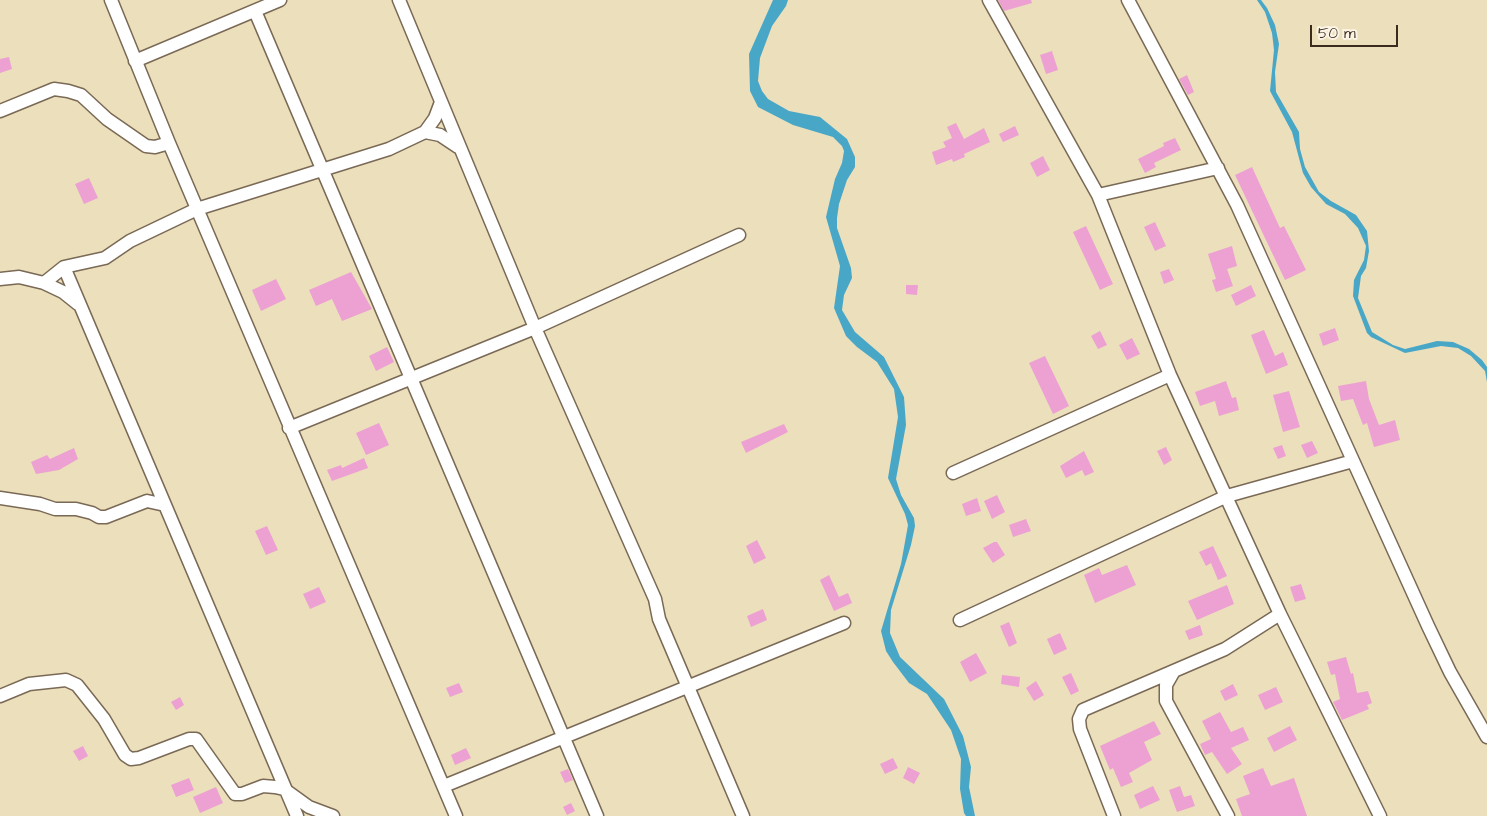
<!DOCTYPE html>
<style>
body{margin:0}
#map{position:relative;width:1487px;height:816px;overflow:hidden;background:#ecdfbc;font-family:"Architects Daughter",sans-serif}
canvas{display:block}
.scale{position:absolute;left:1310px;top:25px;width:88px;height:22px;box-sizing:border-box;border:2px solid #3b2a1e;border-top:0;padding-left:6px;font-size:15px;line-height:18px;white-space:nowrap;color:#3b2a1e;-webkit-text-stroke:4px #fcf5e5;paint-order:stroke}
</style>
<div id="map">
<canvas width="1487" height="816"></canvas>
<div class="scale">50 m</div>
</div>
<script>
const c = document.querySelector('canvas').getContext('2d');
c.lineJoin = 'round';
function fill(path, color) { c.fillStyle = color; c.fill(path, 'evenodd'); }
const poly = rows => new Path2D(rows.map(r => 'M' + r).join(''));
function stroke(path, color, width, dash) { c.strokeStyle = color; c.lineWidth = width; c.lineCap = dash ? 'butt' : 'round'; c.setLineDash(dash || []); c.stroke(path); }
fill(poly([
 [773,0,788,0,786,6,772,26,760,58,758,81,762,91,768,99,789,111,820,117,847,139,855,157,855,167,847,180,839,204,837,218,837,228,851,268,852,278,844,295,842,310,855,332,884,357,904,397,906,425,896,479,901,495,914,518,915,526,911,545,891,610,890,633,900,657,944,699,963,736,971,767,969,787,975,816,966,816,964,813,960,789,961,759,951,730,927,694,909,683,893,662,886,651,881,631,901,564,908,525,905,514,888,478,898,417,894,389,877,362,857,347,846,336,834,308,840,266,826,217,835,179,842,163,844,151,842,146,833,137,793,125,758,107,750,91,749,54],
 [1257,0,1261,0,1267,8,1275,25,1279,44,1275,72,1276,92,1299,132,1300,149,1305,167,1319,192,1331,201,1356,215,1367,231,1369,251,1366,268,1361,276,1358,298,1372,332,1393,345,1405,349,1437,341,1453,342,1469,349,1482,360,1487,367,1487,382,1485,371,1471,356,1458,348,1441,346,1405,353,1371,337,1367,333,1353,296,1354,280,1364,260,1366,246,1358,228,1345,214,1326,204,1311,187,1303,173,1292,132,1270,91,1274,50,1272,33,1265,12]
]), '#48a7c7');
fill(poly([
 [998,0,1031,0,1032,3,1004,11],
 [1052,51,1058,70,1046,74,1040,55],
 [9,57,12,69,0,73,0,59],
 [1187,75,1194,92,1188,95,1179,79],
 [956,123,964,139,984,128,990,142,964,154,965,157,953,162,952,159,936,165,932,152,946,147,943,142,952,138,947,127],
 [1015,126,1019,135,1003,142,999,134],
 [1175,138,1181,150,1154,163,1156,167,1145,173,1138,159,1164,146,1163,143],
 [1043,156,1050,170,1037,177,1030,163],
 [1252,167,1280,228,1284,226,1306,270,1285,280,1235,175],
 [89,178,98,198,84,204,75,184],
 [1155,222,1166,246,1155,251,1144,227],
 [1086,226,1113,284,1100,290,1073,232],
 [1232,246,1237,266,1227,269,1233,286,1216,292,1212,280,1216,279,1208,254],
 [1169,269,1174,280,1164,284,1160,272],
 [351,272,372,309,342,321,332,299,316,306,309,290],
 [276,279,286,299,261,311,252,290],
 [906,285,918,285,917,295,906,294],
 [1251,285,1256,296,1236,306,1231,295],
 [1335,328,1339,340,1323,346,1319,334],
 [1264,330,1275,356,1283,352,1288,365,1266,374,1251,335],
 [1100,331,1107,345,1098,349,1091,336],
 [1132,338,1140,354,1127,360,1119,345],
 [387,347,394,362,376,371,369,356],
 [1045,356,1069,406,1053,414,1029,363],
 [1226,381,1232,398,1236,397,1239,410,1219,416,1215,401,1200,406,1195,392],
 [1366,381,1369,399,1379,425,1395,420,1400,440,1374,447,1367,423,1363,425,1353,399,1341,401,1338,386],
 [1289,391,1300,427,1283,432,1273,395],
 [379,423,389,445,366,455,356,433],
 [784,424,788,432,746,453,741,442],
 [1312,441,1318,453,1307,458,1301,445],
 [1282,445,1286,456,1278,459,1273,448],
 [1166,447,1172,460,1164,465,1157,451],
 [74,448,78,459,59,470,36,474,31,462,47,455,50,459],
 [1084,451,1094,472,1085,476,1082,470,1066,478,1060,466],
 [364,458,368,468,332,481,327,470,341,465,342,468],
 [997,495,1005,512,992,519,984,501],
 [977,498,981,511,966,516,962,504],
 [1026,519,1031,531,1013,537,1009,525],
 [267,526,278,550,266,555,255,531],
 [757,540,766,558,754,564,746,546],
 [994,542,997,542,1005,555,993,563,983,548],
 [1213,546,1227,576,1218,580,1211,563,1206,566,1199,552],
 [1127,565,1136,585,1095,603,1084,575,1099,568,1102,575],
 [829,575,839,597,848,593,852,603,834,611,820,580],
 [1301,584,1306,599,1295,602,1290,587],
 [1227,585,1234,604,1197,620,1188,601],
 [319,587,326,602,310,609,303,594],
 [763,609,767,620,751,627,747,616],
 [1009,622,1017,643,1009,647,1000,626],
 [1200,625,1203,635,1189,640,1185,631],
 [1060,633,1067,649,1054,655,1047,639],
 [976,653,987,673,970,682,960,662],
 [1346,657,1351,674,1353,673,1357,693,1368,691,1372,703,1367,705,1369,709,1342,720,1333,702,1340,699,1335,674,1331,675,1327,662],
 [1071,673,1079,691,1071,695,1062,677],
 [1002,675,1020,677,1019,687,1001,684],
 [1036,681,1044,695,1034,701,1026,688],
 [459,683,463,692,450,697,446,688],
 [1233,684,1238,695,1225,701,1220,691],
 [1276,687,1283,702,1265,710,1258,695],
 [180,697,184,705,176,710,171,702],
 [1220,712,1231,732,1243,727,1249,740,1231,748,1242,764,1227,774,1212,752,1205,755,1200,744,1211,739,1202,721],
 [1154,721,1161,734,1144,742,1152,760,1129,773,1133,782,1121,787,1113,768,1110,770,1100,746],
 [1290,726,1297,740,1274,752,1267,738],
 [83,746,88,756,79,761,73,751],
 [466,748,471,758,455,765,451,755],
 [893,758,898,768,885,774,880,764],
 [908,767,920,773,914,784,903,778],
 [1263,768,1271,786,1294,778,1307,816,1242,816,1236,799,1250,794,1243,776],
 [568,769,573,780,565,783,560,772],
 [189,778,194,790,176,797,171,785],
 [1153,786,1160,800,1140,809,1134,795],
 [1180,786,1184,797,1191,795,1195,806,1177,812,1169,790],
 [216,787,223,803,200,813,193,797],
 [571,803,575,811,567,815,563,807]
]), '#eca1d2');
const minor = poly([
 [111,0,169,143,456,816],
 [399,0,535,328,655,599,659,619,743,816],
 [989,0,1098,195,1170,375,1280,614,1380,816],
 [1128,0,1237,205,1428,626,1450,672,1487,737],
 [255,11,597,816],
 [135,61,280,0],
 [0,111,54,89,68,91,81,95,107,119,146,146,155,147,169,143],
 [425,132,440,135,458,147],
 [1098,195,1218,168],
 [64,267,297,816],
 [0,279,19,277,44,283,64,267,105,258,130,241,197,209,389,149,425,132,435,118,441,102],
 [44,283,63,292,78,304],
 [289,428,535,328,739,235],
 [953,473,1170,375],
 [0,498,40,504,55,509,76,509,92,513,99,517,106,517,147,501,165,505],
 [960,620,1227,496,1353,461],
 [1174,671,1166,685,1166,701,1228,816],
 [0,696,29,684,66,680,77,685,104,719,125,755,131,759,139,758,189,739,196,739,235,794,242,794,263,786,275,787,284,789,309,807,333,816],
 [444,786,844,623],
 [1114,816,1080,729,1079,719,1083,710,1225,649,1280,614]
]);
stroke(minor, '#796955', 15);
stroke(minor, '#fff', 12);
</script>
